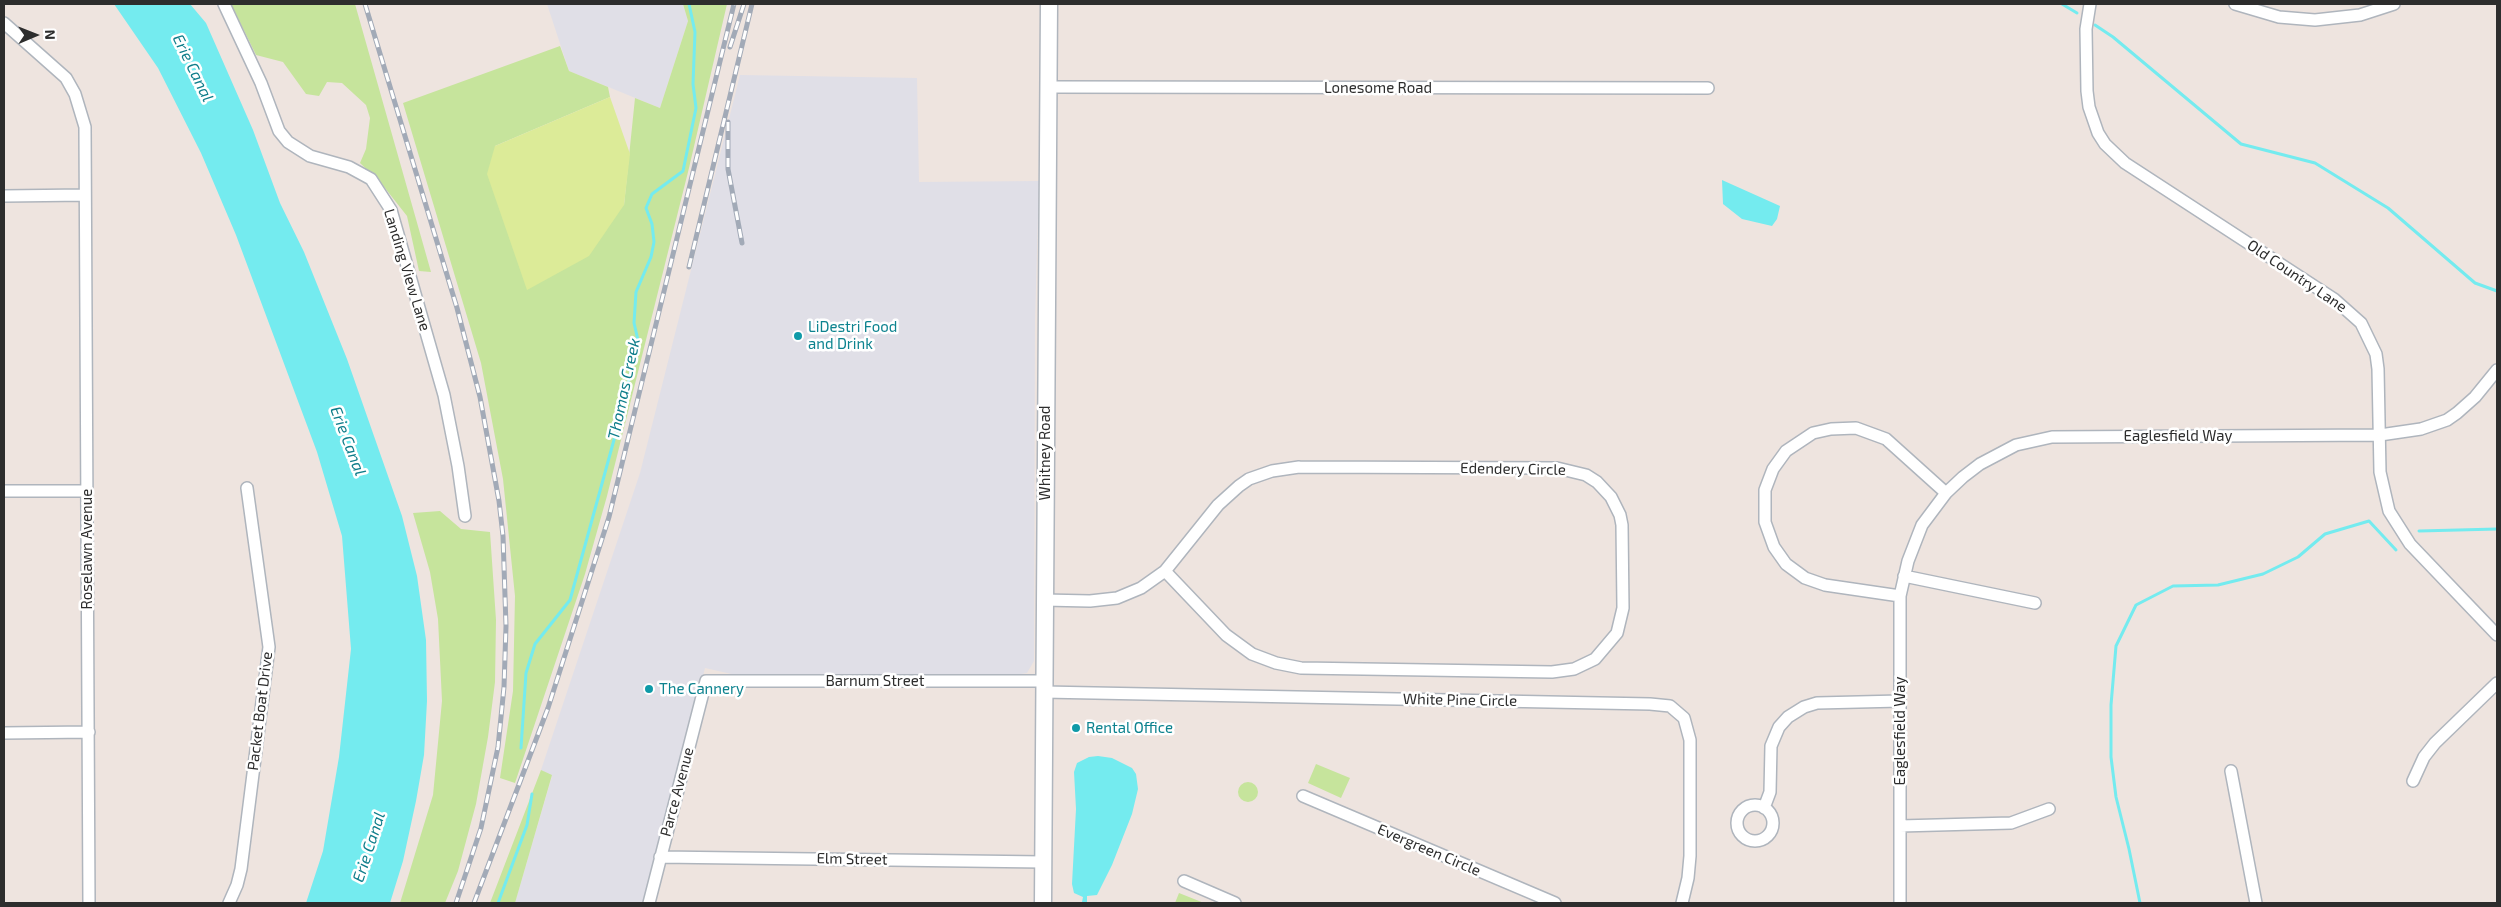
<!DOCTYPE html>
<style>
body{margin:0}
#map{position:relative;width:2501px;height:907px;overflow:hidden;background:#eee4df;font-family:"Exo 2",sans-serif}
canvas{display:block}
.frame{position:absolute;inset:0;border:5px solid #2d2d2d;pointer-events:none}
.north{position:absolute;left:10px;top:10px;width:50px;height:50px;-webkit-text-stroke:4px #fff;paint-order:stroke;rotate:89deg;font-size:14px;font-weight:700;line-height:20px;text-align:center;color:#2d2d2d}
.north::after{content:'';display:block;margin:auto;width:18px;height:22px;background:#2d2d2d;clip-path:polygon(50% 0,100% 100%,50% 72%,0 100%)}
</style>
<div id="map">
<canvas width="2501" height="907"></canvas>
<div class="frame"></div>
<div class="north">N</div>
</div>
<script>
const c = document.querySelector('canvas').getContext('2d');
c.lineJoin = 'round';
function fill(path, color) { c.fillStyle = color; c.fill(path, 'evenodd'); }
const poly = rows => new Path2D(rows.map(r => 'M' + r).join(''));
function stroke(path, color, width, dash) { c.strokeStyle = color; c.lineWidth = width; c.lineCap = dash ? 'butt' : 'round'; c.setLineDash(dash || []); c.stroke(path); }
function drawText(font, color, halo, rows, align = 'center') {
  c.font = font + ' "Exo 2",sans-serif'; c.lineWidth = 5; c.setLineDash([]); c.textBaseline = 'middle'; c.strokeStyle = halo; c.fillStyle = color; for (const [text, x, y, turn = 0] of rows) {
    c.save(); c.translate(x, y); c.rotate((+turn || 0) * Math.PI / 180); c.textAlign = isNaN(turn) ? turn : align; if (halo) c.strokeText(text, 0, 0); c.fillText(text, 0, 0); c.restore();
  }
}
fill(poly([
 [547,4,683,4,688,21,660,108,569,71],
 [740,75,917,78,919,182,1039,181,1035,321,1034,661,1027,673,1021,674,736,675,705,668,645,903,515,903,552,776,541,770,640,473]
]), '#e0dfe7');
fill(poly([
 [231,4,355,4,431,272,419,271,407,216,381,183,360,163,366,149,370,118,366,105,342,83,327,82,319,96,306,94,283,62,256,55],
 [683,4,727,4,689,168,607,496,585,574,515,783,500,778,513,691,515,596,503,479,481,363,403,103,560,46,569,71,608,87,610,97,495,146,624,205,635,98,660,108,688,21],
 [440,511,461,529,490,532,496,620,495,682,488,737,476,804,458,871,445,903,400,903,433,795,442,701,438,619,430,572,413,513],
 [1316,764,1350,778,1341,798,1308,783],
 [541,770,552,775,515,903,490,903],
 '1238 792a10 10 0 1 1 20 0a10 10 0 1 1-20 0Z',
 [1179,893,1204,903,1175,903]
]), '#c6e49c');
fill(poly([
 [610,97,630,154,624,205,589,256,527,290,487,174,495,146]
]), '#dceb98');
fill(poly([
 [114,4,190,4,206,23,253,130,280,203,304,252,347,359,402,516,417,576,426,640,427,701,424,755,416,801,403,861,390,903,306,903,323,851,339,757,351,649,342,536,317,452,236,235,201,153,158,68],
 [1722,180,1780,206,1777,219,1772,226,1742,219,1723,204],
 [1098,756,1112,758,1132,768,1136,774,1138,789,1132,814,1112,865,1097,895,1087,896,1087,902,1089,903,1076,903,1082,902,1083,897,1074,893,1072,884,1076,809,1074,772,1077,763,1089,757]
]), '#74ebef');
stroke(poly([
 [2062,4,2077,13],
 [2095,25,2113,37,2241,144,2315,163,2388,208,2475,283,2497,291],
 [2419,531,2497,529],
 [521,748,526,673,535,644,570,600,620,418,638,340,634,323,636,292,651,257,654,242,652,224,646,208,652,194,683,171,696,108,693,84,695,32,689,4],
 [498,903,527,825,532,794],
 [2140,903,2129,849,2116,797,2111,757,2111,705,2116,646,2136,605,2173,586,2218,585,2263,574,2298,557,2325,534,2369,521,2396,550]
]), '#74ebef', 3);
const minor = poly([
 [224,4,261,83,279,131,288,142,310,156,349,167,371,179,391,210,444,395,458,466,465,516],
 [2090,4,2086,29,2087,91,2089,107,2098,133,2105,144,2125,163,2334,299,2361,323,2376,354,2378,369,2380,472,2389,511,2410,544,2497,635],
 [2235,4,2279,17,2315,20,2360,15,2394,4],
 [4,23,66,78,75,94,85,127,89,903],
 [1049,87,1708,88],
 [4,196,85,195],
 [1299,467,1557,468,1586,475,1597,482,1611,497,1620,515,1622,525,1623,608,1617,633,1595,659,1574,669,1552,672,1301,668,1276,663,1252,654,1226,635,1165,571,1218,505,1239,486,1249,479,1272,471,1299,467],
 [4,491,87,491],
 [1904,576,2035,603],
 [1900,596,1825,585,1805,578,1786,564,1774,547,1765,522,1765,490,1773,469,1786,451,1813,433,1831,429,1856,428,1886,439,1946,493],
 [1044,600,1090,601,1117,598,1141,588,1165,571],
 [1044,692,1650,704,1670,706,1684,718,1690,740,1690,856,1688,878,1682,903],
 [4,733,89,732],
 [2231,771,2256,903],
 [2413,781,2424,757,2435,743,2497,683],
 [1303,796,1555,903],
 '1737 823a18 18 0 1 1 36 0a18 18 0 1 1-36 0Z',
 [1764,808,1770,792,1771,746,1779,727,1788,717,1804,707,1817,703,1900,701],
 [1900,826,2011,823,2049,809],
 [660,857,1043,862],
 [1184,881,1235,903],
 [229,903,237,885,241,869,269,647,247,488],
 [649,903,706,681,1044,681],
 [1900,903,1900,596,1908,561,1922,525,1946,493,1963,477,1980,464,2016,445,2052,437,2380,435,2421,429,2447,420,2457,413,2475,397,2497,370]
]);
const secondary = poly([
 [1043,903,1049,4]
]);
stroke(minor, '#afb5bd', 14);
stroke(secondary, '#afb5bd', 19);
stroke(minor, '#fff', 11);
stroke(secondary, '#fff', 16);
const rail = poly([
 [365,4,457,308,480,397,499,501,503,536,506,626,504,687,498,747,481,828,456,903],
 [730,47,744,4],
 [728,122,728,169,742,243],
 [689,267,752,4],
 [474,903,548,708,609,517,734,4]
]);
stroke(rail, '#a2aab7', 5);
stroke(rail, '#fff', 3, [9]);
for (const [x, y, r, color] of [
 [798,336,5,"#0f9aa8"],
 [649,689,5,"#0f9aa8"],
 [1076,728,5,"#0f9aa8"]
]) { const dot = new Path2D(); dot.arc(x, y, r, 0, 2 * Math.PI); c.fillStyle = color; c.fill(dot); stroke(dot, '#fff', 2); }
drawText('15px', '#2d2d2d', '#fff', [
 ["Lonesome Road",1378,88],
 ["Landing View Lane",407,270,73],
 ["Old Country Lane",2297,276,34],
 ["Eaglesfield Way",2178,436],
 ["Whitney Road",1045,453,-90],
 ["Edendery Circle",1513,469,1],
 ["Roselawn Avenue",87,549,-90],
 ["Barnum Street",875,681],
 ["White Pine Circle",1460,700,1],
 ["Packet Boat Drive",260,711,-83],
 ["Eaglesfield Way",1900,731,-90],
 ["Parce Avenue",677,792,-75],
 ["Evergreen Circle",1429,850,23],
 ["Elm Street",852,859,1]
]);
drawText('15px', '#0d838f', '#fff', [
 ["LiDestri Food",808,327],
 ["and Drink",808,344],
 ["The Cannery",659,689],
 ["Rental Office",1086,728]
], 'left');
drawText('italic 16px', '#0e7d8a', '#fff', [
 ["Erie Canal",193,68,64],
 ["Thomas Creek",624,389,-78],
 ["Erie Canal",348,441,69],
 ["Erie Canal",369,847,-72]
]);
</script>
